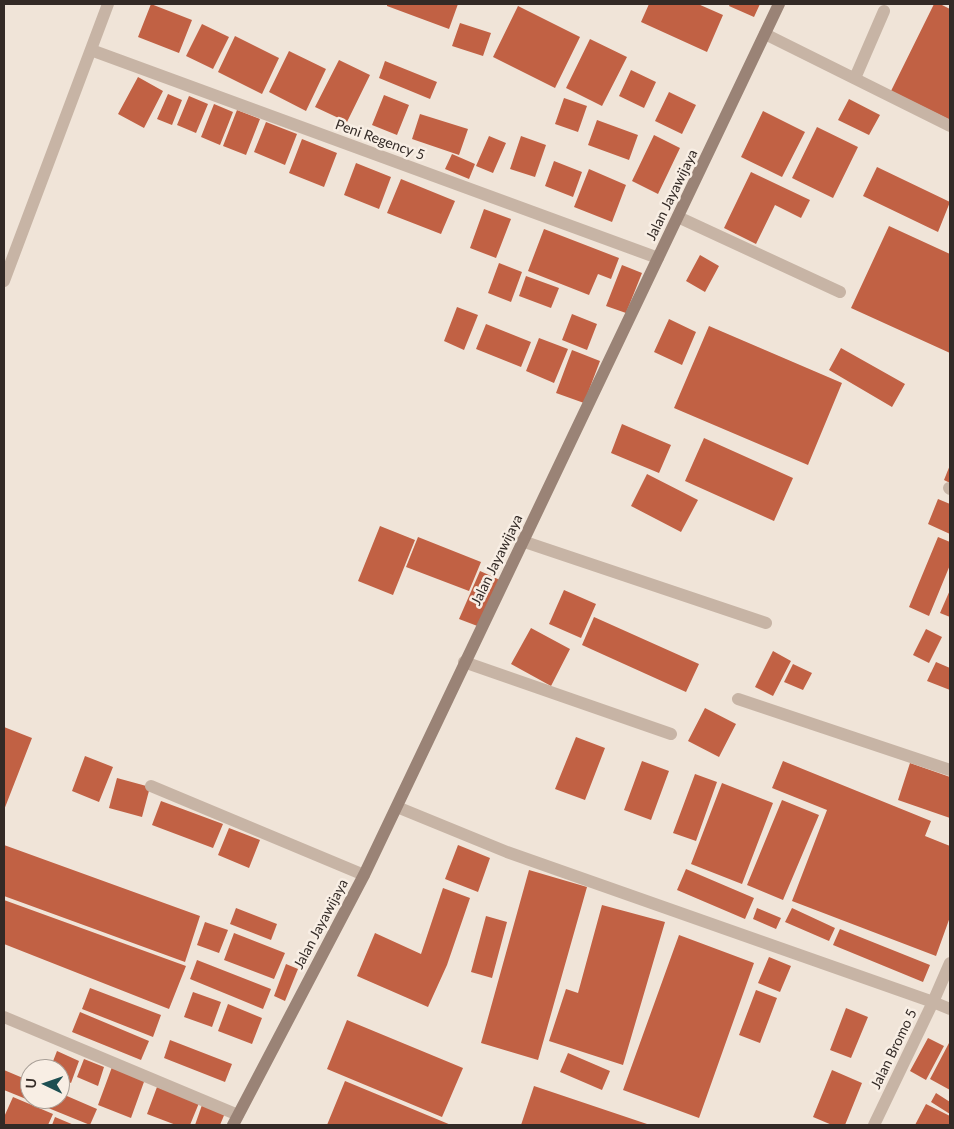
<!DOCTYPE html>
<style>
body{margin:0}
#map{position:relative;width:954px;height:1129px;overflow:hidden;background:#f0e4d8;font-family:Lato,sans-serif}
canvas{display:block}
.frame{position:absolute;inset:0;border:5px solid #332a26;pointer-events:none}
.north{position:absolute;left:20px;top:1059px;width:50px;height:50px;box-sizing:border-box;background:#f8eee4;border:1px solid #a9a098;border-radius:50%;rotate:273deg;font-size:14px;font-weight:700;line-height:20px;text-align:center;color:#332a26}
.north::after{content:'';display:block;margin:auto;width:18px;height:22px;background:#1d4f52;clip-path:polygon(50% 0,100% 100%,50% 72%,0 100%)}
</style>
<div id="map">
<canvas width="954" height="1129"></canvas>
<div class="frame"></div>
<div class="north">U</div>
</div>
<script>
const c = document.querySelector('canvas').getContext('2d');
c.lineJoin = 'round';
function fill(path, color) { c.fillStyle = color; c.fill(path, 'evenodd'); }
const poly = rows => new Path2D(rows.map(r => 'M' + r).join(''));
function stroke(path, color, width, dash) { c.strokeStyle = color; c.lineWidth = width; c.lineCap = dash ? 'butt' : 'round'; c.setLineDash(dash || []); c.stroke(path); }
function drawText(font, color, halo, rows, align = 'center') {
  c.font = font + ' Lato,sans-serif'; c.lineWidth = 5; c.setLineDash([]); c.textBaseline = 'middle'; c.strokeStyle = halo; c.fillStyle = color; for (const [text, x, y, turn = 0] of rows) {
    c.save(); c.translate(x, y); c.rotate((+turn || 0) * Math.PI / 180); c.textAlign = isNaN(turn) ? turn : align; if (halo) c.strokeText(text, 0, 0); c.fillText(text, 0, 0); c.restore();
  }
}
fill(poly([
 [151,4,192,20,179,53,138,37],
 [387,4,458,4,449,29,387,6],
 [649,4,698,4,723,15,707,52,641,22],
 [730,4,760,4,754,17,729,6],
 [934,4,940,4,950,9,950,120,891,91],
 [518,6,580,37,555,88,493,57],
 [460,23,491,33,483,56,452,46],
 [202,24,229,37,213,69,186,56],
 [235,36,279,58,262,94,218,72],
 [590,39,627,57,602,106,566,88],
 [289,51,326,69,306,111,269,92],
 [339,60,370,75,347,122,315,107],
 [385,61,437,82,430,99,379,78],
 [631,70,656,82,644,108,619,96],
 [138,77,163,91,144,128,118,114],
 [669,92,696,105,682,134,655,121],
 [168,94,182,100,172,125,157,119],
 [384,95,409,105,397,135,372,125],
 [189,96,208,104,196,133,177,125],
 [564,98,587,106,578,132,555,124],
 [849,99,880,115,869,135,838,120],
 [214,104,233,112,220,145,201,137],
 [237,110,260,119,246,155,223,146],
 [763,111,805,132,782,177,741,157],
 [420,114,468,129,459,155,412,139],
 [597,120,638,135,629,160,588,145],
 [266,122,297,134,285,165,254,152],
 [817,127,858,147,833,198,792,178],
 [654,135,680,148,658,194,632,181],
 [489,136,506,143,493,173,476,166],
 [521,136,546,145,535,177,510,169],
 [302,139,337,153,324,187,289,173],
 [452,154,475,164,469,179,445,169],
 [554,161,582,172,573,197,545,186],
 [356,163,391,177,379,209,344,195],
 [877,167,950,202,938,232,863,196],
 [589,169,626,185,612,222,574,207],
 [751,172,810,200,801,218,775,205,756,244,724,228],
 [401,179,455,201,441,234,387,213],
 [484,209,511,219,496,258,470,248],
 [889,226,950,254,950,353,851,308],
 [544,229,619,258,611,279,598,274,589,295,528,271],
 [700,255,719,266,705,292,686,281],
 [499,263,522,272,511,302,488,293],
 [622,265,642,273,626,313,606,306],
 [526,276,559,288,551,308,519,296],
 [457,307,478,315,464,350,444,341],
 [572,314,597,324,587,350,562,340],
 [669,319,696,332,682,365,654,352],
 [486,324,531,342,521,367,476,349],
 [709,326,842,383,808,465,674,408],
 [539,338,568,349,554,383,526,371],
 [841,348,905,384,892,407,829,370],
 [572,350,600,361,584,403,556,393],
 [622,424,671,445,659,473,611,453],
 [704,438,793,478,774,521,685,481],
 [950,465,950,483,944,480],
 [647,474,698,500,681,532,631,506],
 [938,499,950,504,950,534,928,524],
 [380,526,415,540,393,595,358,581],
 [418,537,481,562,469,591,406,567],
 [938,537,950,542,950,565,929,616,909,607],
 [480,571,500,580,480,627,459,619],
 [564,590,596,604,581,638,549,624],
 [950,590,950,617,940,613],
 [594,617,699,664,686,692,582,645],
 [531,628,570,649,551,686,511,664],
 [926,629,942,637,929,663,913,655],
 [773,651,791,661,773,696,755,687],
 [936,662,950,668,950,690,927,681],
 [793,664,812,673,803,690,784,682],
 [705,708,736,724,719,757,688,741],
 [4,727,32,738,4,810],
 [576,737,605,748,585,800,555,789],
 [85,756,113,767,99,802,72,791],
 [642,761,669,771,651,820,624,810],
 [783,761,931,821,925,836,950,846,950,917,936,956,792,901,827,810,772,788],
 [910,763,950,777,950,818,898,800],
 [695,774,717,782,696,841,673,833],
 [117,778,150,787,142,817,109,808],
 [722,783,773,803,742,884,691,864],
 [782,800,819,815,783,900,747,885],
 [161,801,223,824,213,848,152,825],
 [229,828,260,840,249,868,218,855],
 [4,845,200,916,185,962,4,896],
 [458,845,490,858,478,892,445,879],
 [686,869,754,898,745,919,677,890],
 [529,870,587,887,538,1060,481,1043],
 [443,888,470,898,447,965,428,1007,357,976,375,933,421,954],
 [4,900,186,966,169,1009,4,944],
 [602,905,665,922,623,1065,549,1041,566,989,578,993],
 [236,908,277,924,271,940,230,924],
 [757,908,781,918,776,929,753,919],
 [792,908,835,928,829,941,785,922],
 [486,916,507,922,492,978,471,972],
 [205,922,228,930,219,953,197,945],
 [840,929,930,965,923,982,833,945],
 [234,933,285,953,274,979,224,960],
 [679,935,754,963,699,1118,623,1090],
 [769,957,791,966,780,992,758,983],
 [197,960,271,989,263,1009,190,979],
 [286,964,298,969,285,1001,274,996],
 [90,988,161,1015,153,1037,82,1009],
 [756,990,777,998,760,1043,739,1035],
 [193,992,221,1002,212,1027,184,1017],
 [228,1004,262,1018,252,1044,218,1031],
 [846,1008,868,1017,851,1058,830,1050],
 [80,1012,149,1041,141,1060,72,1032],
 [347,1020,463,1068,442,1117,327,1069],
 [928,1038,944,1046,926,1080,910,1071],
 [170,1040,232,1064,225,1082,164,1058],
 [949,1043,950,1044,950,1090,930,1079],
 [57,1051,79,1061,71,1083,60,1078,60,1069,50,1069],
 [568,1053,610,1071,602,1090,560,1072],
 [84,1059,104,1067,98,1086,77,1077],
 [112,1067,145,1079,131,1118,98,1105],
 [4,1070,30,1081,30,1099,60,1099,60,1093,97,1109,90,1125,4,1090],
 [832,1070,862,1083,845,1125,832,1125,813,1117],
 [345,1081,451,1125,327,1125],
 [534,1086,650,1125,521,1125],
 [157,1087,199,1103,190,1125,176,1125,147,1114],
 [936,1093,950,1102,950,1114,931,1102],
 [13,1097,53,1114,48,1125,4,1125,4,1117],
 [926,1104,950,1116,950,1125,915,1125],
 [202,1105,225,1113,220,1125,195,1125],
 [55,1117,74,1125,52,1125]
]), '#c16144');
stroke(poly([
 [765,34,950,126],
 [855,78,884,11],
 [678,217,840,292],
 [949,488,950,489],
 [522,541,766,623],
 [151,786,364,875]
]), '#c7b4a5', 12);
stroke(poly([
 [91,50,658,258],
 [4,281,108,4],
 [464,662,671,734],
 [738,699,950,770],
 [397,807,507,852,933,1002,950,963],
 [4,1017,238,1115],
 [874,1125,933,1002,950,1009]
]), '#c7b4a5', 12);
stroke(poly([
 [233,1125,364,875,779,4]
]), '#9a8376', 12);
drawText('14px', '#332a26', '#f8eee4', [
 ["Peni Regency 5",380,140,20],
 ["Jalan Jayawijaya",672,195,-64],
 ["Jalan Jayawijaya",497,560,-64],
 ["Jalan Jayawijaya",321,924,-62],
 ["Jalan Bromo 5",894,1049,-64]
]);
</script>
